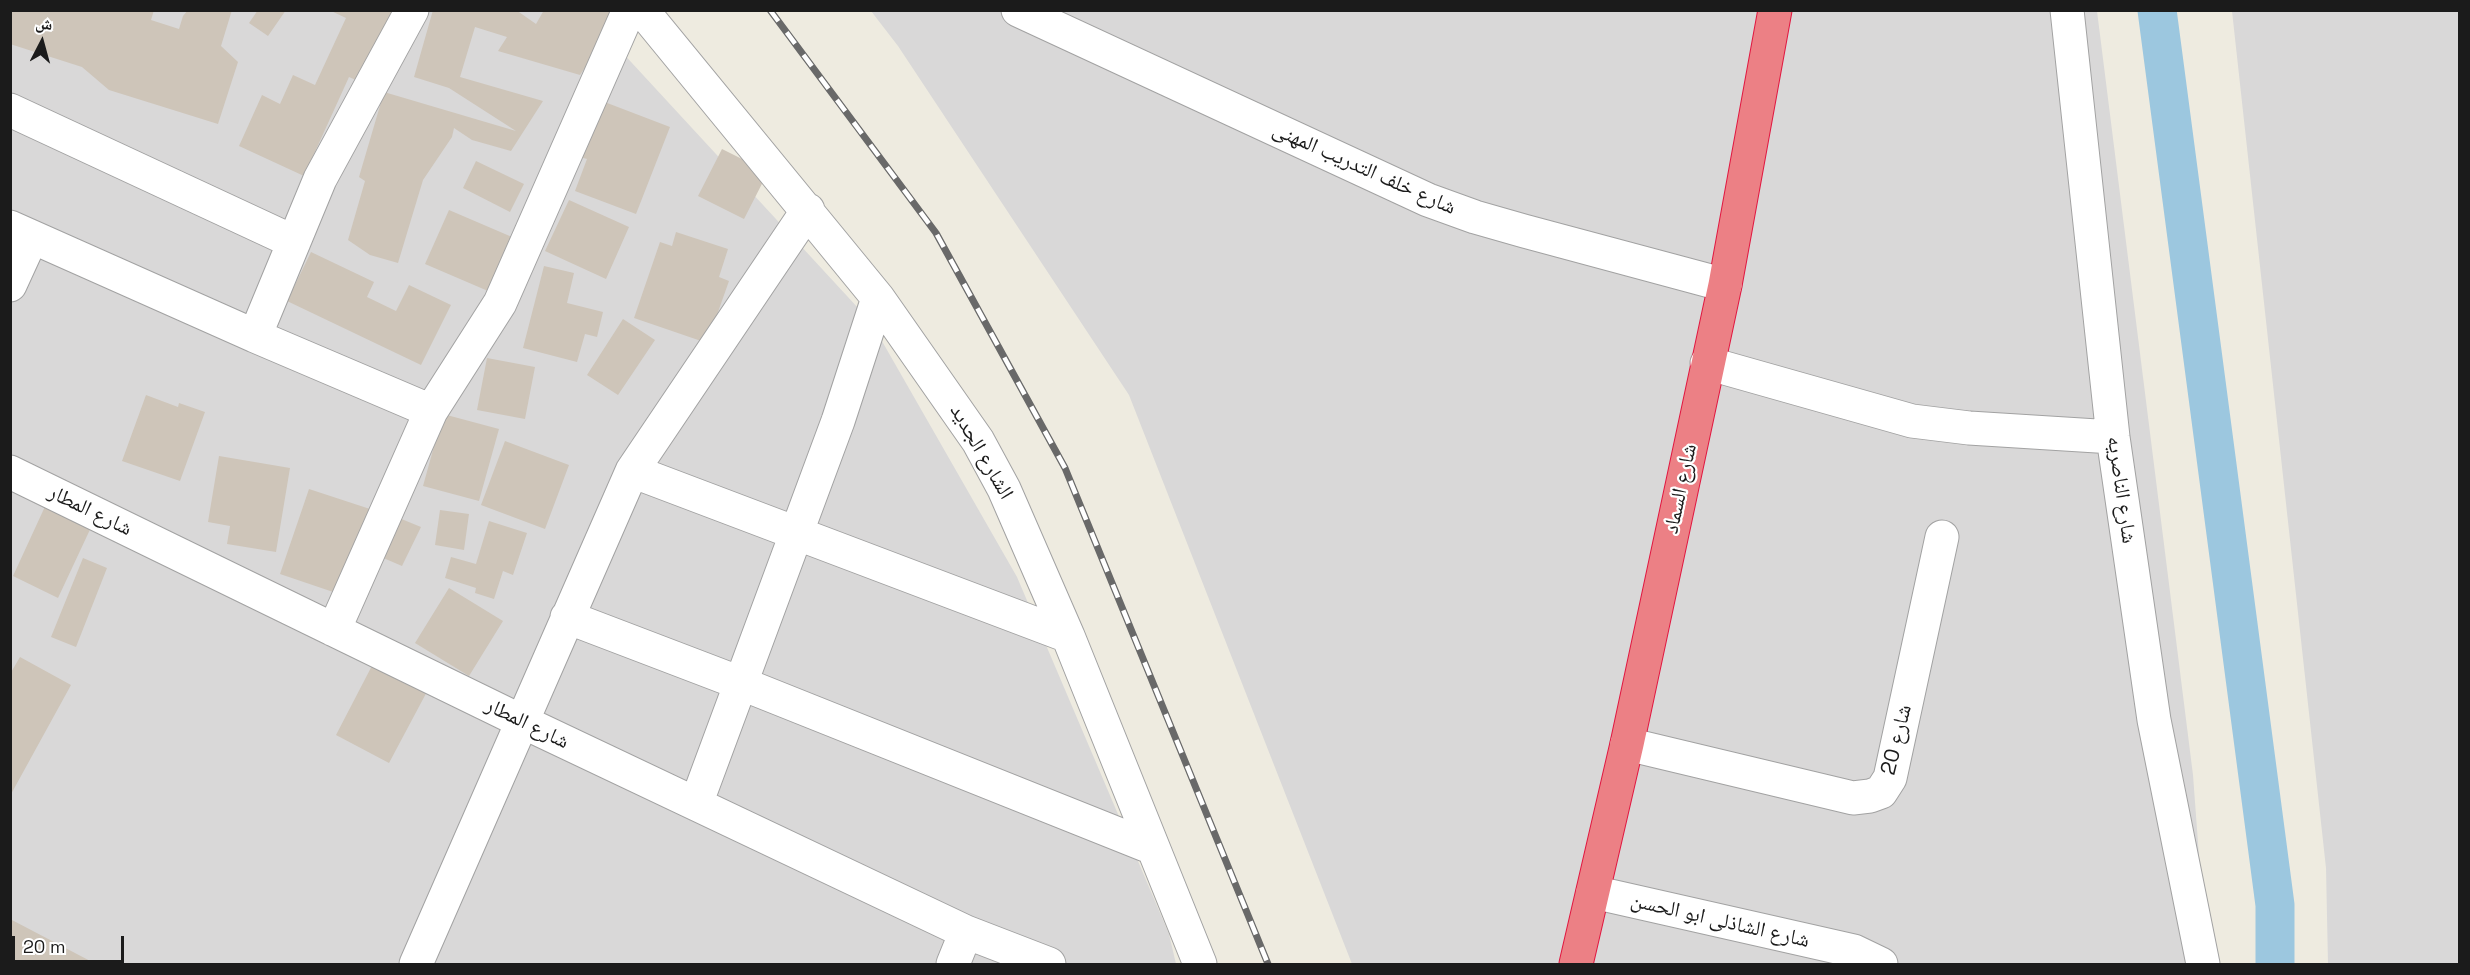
<!DOCTYPE html>
<meta charset="utf-8">
<style>
body{margin:0}
#map{position:relative;width:2470px;height:975px;overflow:hidden;background:#eeebe0;font-family:"Space Grotesk","Noto Naskh Arabic",sans-serif}
canvas{display:block}
.frame{position:absolute;inset:0;border:12px solid #1b1b1b;pointer-events:none}
.north{position:absolute;left:12px;top:12px;width:60px;height:60px;-webkit-text-stroke:4px #fff;paint-order:stroke;rotate:6deg;font-size:16px;font-weight:700;line-height:24px;text-align:center;color:#1b1b1b}
.north::after{content:'';display:block;margin:auto;width:21px;height:27px;background:#1b1b1b;clip-path:polygon(50% 0,100% 100%,50% 72%,0 100%)}
.scale{position:absolute;left:12px;top:936px;width:112px;height:27px;box-sizing:border-box;border:3px solid #1b1b1b;border-top:0;padding-left:8px;font-size:18px;line-height:21px;white-space:nowrap;color:#1b1b1b;-webkit-text-stroke:4px #fff;paint-order:stroke}
</style>
<div id="map">
<canvas width="2470" height="975"></canvas>
<div class="frame"></div>
<div class="north">ش</div>
<div class="scale">20 m</div>
</div>
<script>
const c = document.querySelector('canvas').getContext('2d');
c.lineJoin = 'round';
function fill(path, color) { c.fillStyle = color; c.fill(path, 'evenodd'); }
const poly = rows => new Path2D(rows.map(r => 'M' + r).join(''));
function stroke(path, color, width, dash) { c.strokeStyle = color; c.lineWidth = width; c.lineCap = dash ? 'butt' : 'round'; c.setLineDash(dash || []); c.stroke(path); }
function drawText(font, color, halo, rows, align = 'center') {
  c.font = font + ' "Space Grotesk","Noto Naskh Arabic",sans-serif'; c.lineWidth = 4.5; c.setLineDash([]); c.textBaseline = 'middle'; c.strokeStyle = halo; c.fillStyle = color; for (const [text, x, y, turn = 0] of rows) {
    c.save(); c.translate(x, y); c.rotate((+turn || 0) * Math.PI / 180); c.textAlign = isNaN(turn) ? turn : align; if (halo) c.strokeText(text, 0, 0); c.fillText(text, 0, 0); c.restore();
  }
}
fill(poly([
 [10,11,584,11,871,322,1017,577,1169,934,1176,964,11,964],
 [871,11,2097,11,2193,775,2207,964,1352,964,1129,395,898,46],
 [2232,11,2459,11,2459,964,2328,964,2326,868]
]), '#d9d8d8');
stroke(poly([
 [2157,10,2275,905,2275,964]
]), '#9cc7df', 39);
fill(poly([
 [10,10,154,10,151,20,179,29,183,16,188,10,232,10,221,46,238,62,218,124,109,90,82,67,10,44],
 [258,10,286,10,268,36,249,23],
 [329,10,401,10,367,85,349,77,304,176,239,146,262,95,280,104,293,75,315,85,346,18],
 [433,10,516,10,536,24,544,10,623,10,580,75,498,51,507,37,475,27,460,77,543,101,511,151,472,140,454,128,452,137,423,180,398,263,370,255,348,240,365,181,359,177,384,92,516,131,449,88,414,77],
 [602,101,670,127,636,214,575,191,587,159,580,157],
 [722,149,768,172,744,219,698,196],
 [476,161,524,184,510,212,463,188],
 [569,200,629,227,606,279,545,251],
 [449,210,519,240,495,294,425,264],
 [676,232,728,249,719,277,729,281,707,343,634,318,660,242,672,246],
 [311,252,374,282,367,297,396,311,409,285,451,305,421,365,287,301],
 [544,266,574,273,567,303,603,312,597,337,585,334,577,362,523,348],
 [623,319,655,340,618,395,587,375],
 [487,358,535,367,525,419,477,410],
 [146,395,178,407,179,403,205,412,180,481,122,461],
 [443,414,499,429,479,501,423,486],
 [505,441,569,465,545,529,481,505],
 [219,456,290,468,276,552,227,544,230,526,208,522],
 [309,489,370,509,342,595,280,574],
 [48,500,94,521,58,598,13,576],
 [440,510,469,514,464,550,435,545],
 [399,518,421,527,402,566,381,557],
 [489,521,527,533,513,575,503,571,494,599,475,593,476,588,445,578,451,557,476,564],
 [83,558,107,568,76,647,51,637],
 [449,588,503,621,469,676,415,643],
 [20,657,71,685,10,796,10,674],
 [376,658,430,686,389,763,336,735],
 [10,919,96,964,10,964]
]), '#cec5b9');
const minor = poly([
 [642,10,878,298,978,441,1004,489,1068,636,1200,964],
 [1018,10,1428,200,1475,217,1524,231,1725,285],
 [2067,10,2113,437,2154,720,2203,964],
 [10,110,294,242],
 [10,227,255,336,320,179,412,10],
 [10,285,32,237],
 [255,336,431,411],
 [1707,363,1912,421,1969,428,2113,437],
 [632,471,1068,636],
 [10,472,521,721,966,932,1049,964],
 [567,617,740,683,1153,848],
 [334,630,431,411,500,303,629,10],
 [1627,744,1853,798,1870,796,1881,792,1890,778,1942,537],
 [696,804,838,421,878,298],
 [1593,892,1854,951,1881,964],
 [416,964,632,471,808,210],
 [953,964,966,932]
]);
const highway = poly([
 [1576,964,1627,744,1725,285,1775,10]
]);
stroke(minor, '#a2a2a2', 35);
stroke(highway, '#e11740', 35);
stroke(minor, '#fff', 33);
stroke(highway, '#ec8085', 33);
const rail = poly([
 [770,10,936,233,1065,468,1268,964]
]);
stroke(rail, '#696969', 7);
stroke(rail, '#fff', 4.5, [14]);
drawText('21px', '#1b1b1b', '#fff', [
 ["شارع خلف التدريب المهنى",1364,169,24],
 ["الشارع الجديد",981,452,60],
 ["شارع السماد",1681,489,-78],
 ["شارع الناصريه",2121,490,82],
 ["شارع المطار",90,511,26],
 ["شارع المطار",527,724,26],
 ["شارع 20",1897,740,-76],
 ["شارع الشاذلى ابو الحسن",1720,921,13]
]);
</script>
